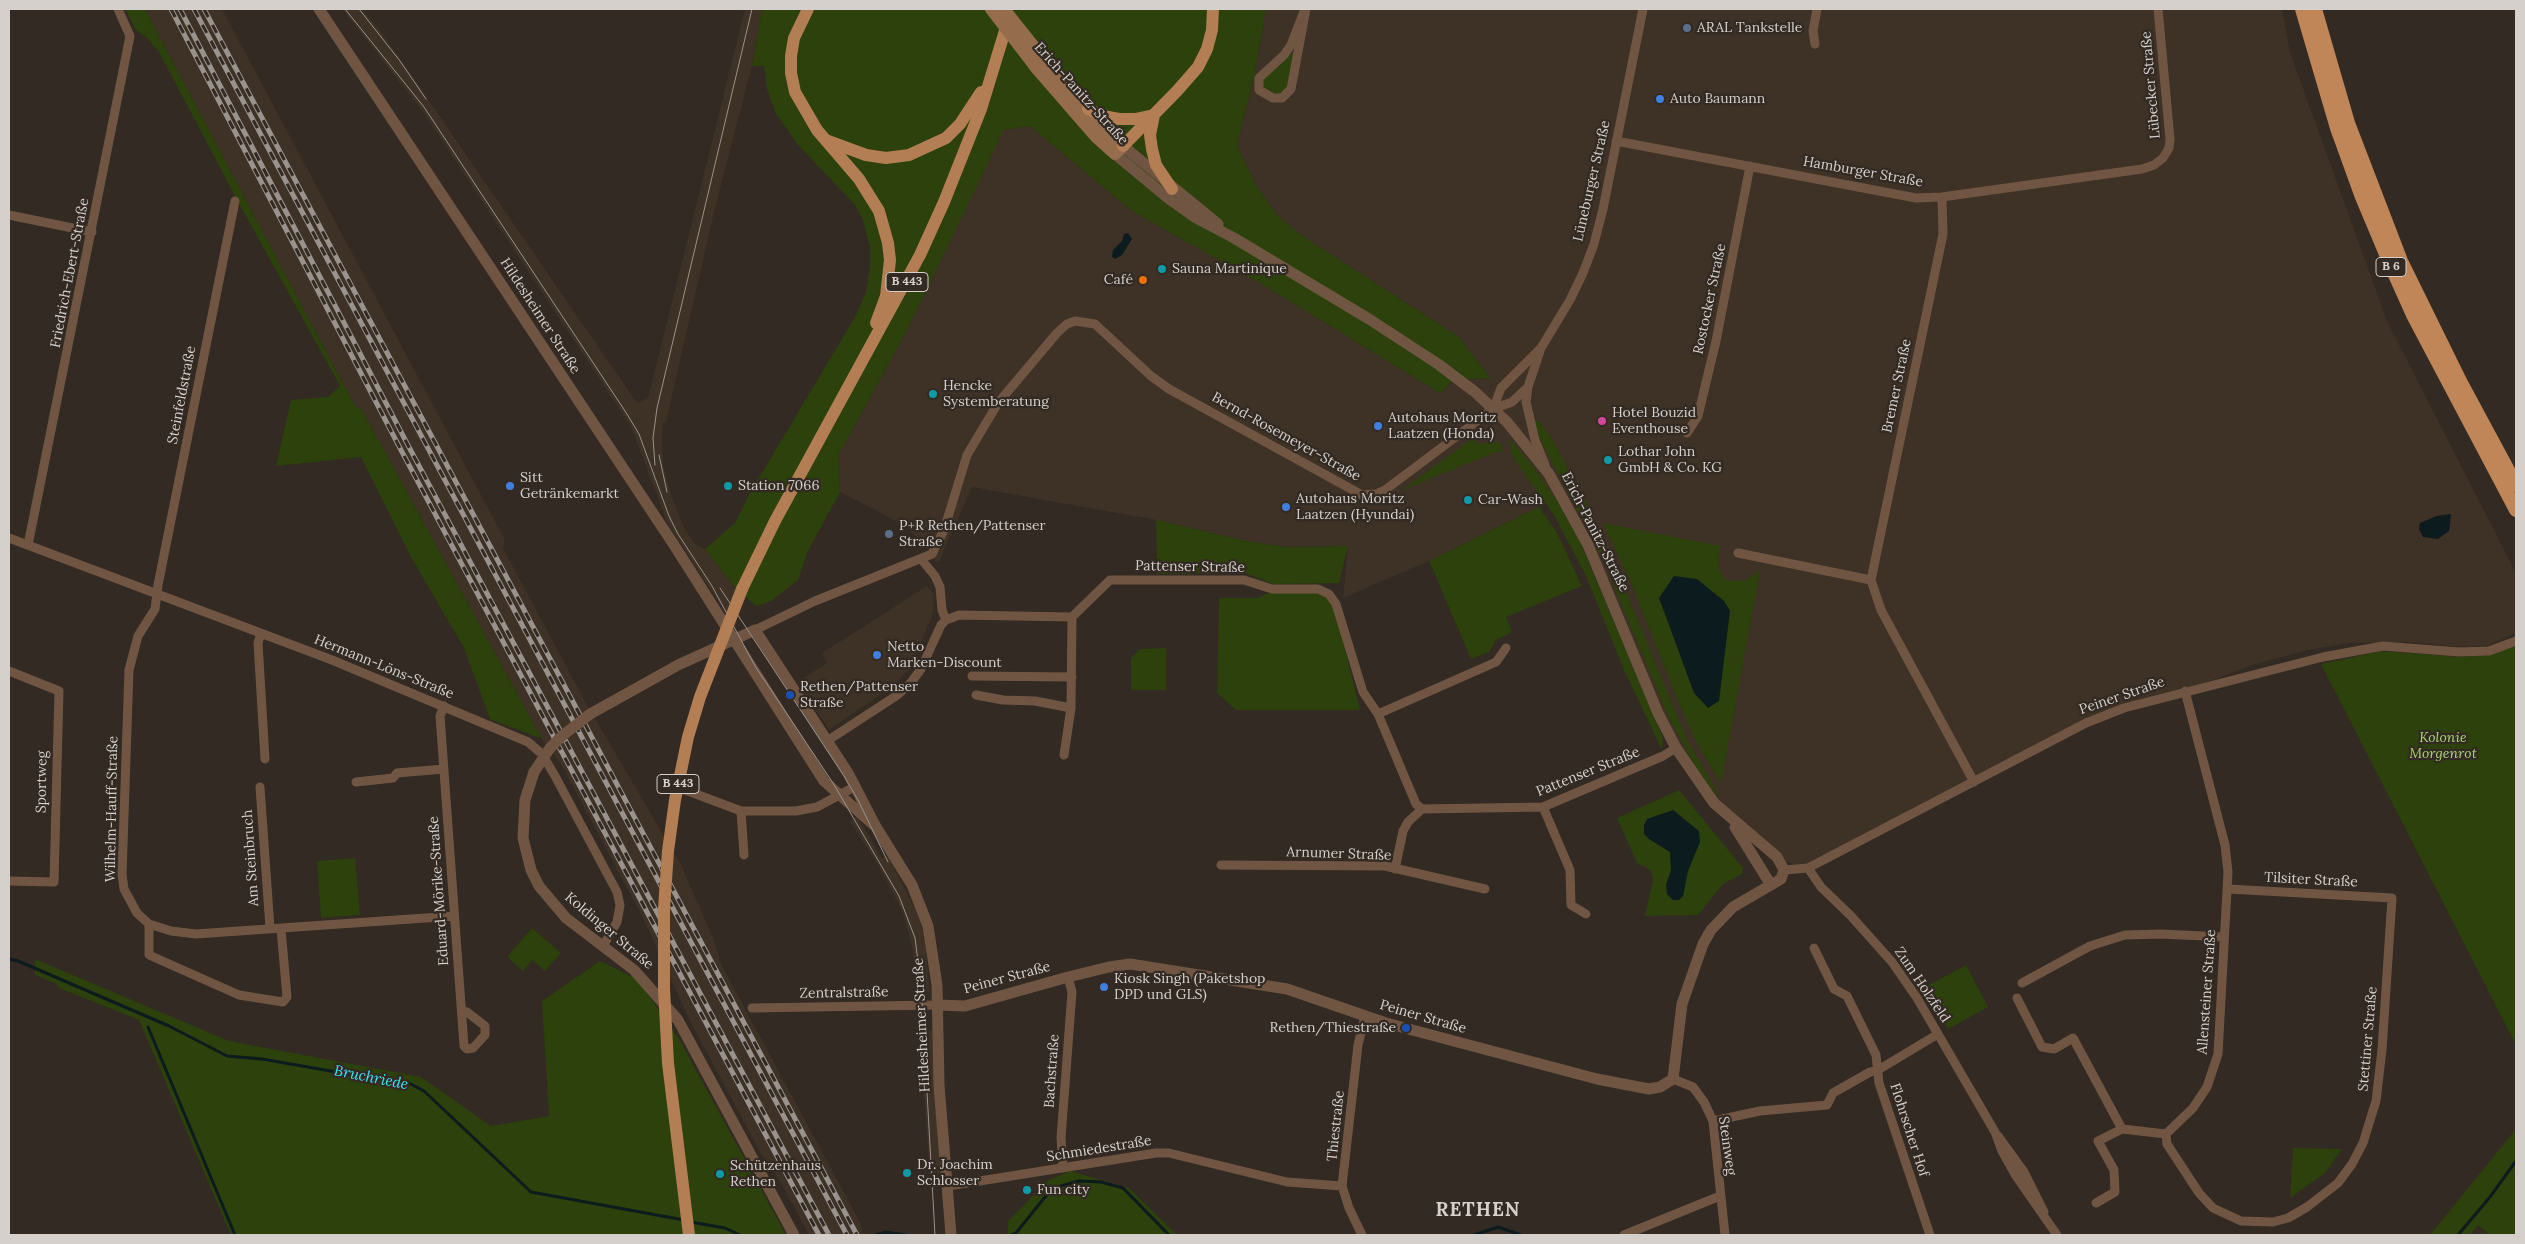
<!DOCTYPE html>
<meta charset="utf-8">
<style>
body{margin:0}
#map{position:relative;width:2525px;height:1244px;overflow:hidden;background:#322a23;font-family:Lora,serif}
canvas{display:block}
.frame{position:absolute;inset:0;border:10px solid #d6d0cc;pointer-events:none}
</style>
<div id="map">
<canvas width="2525" height="1244"></canvas>
<div class="frame"></div>
</div>
<script>
const c = document.querySelector('canvas').getContext('2d');
c.lineJoin = 'round';
function fill(path, color) { c.fillStyle = color; c.fill(path, 'evenodd'); }
const poly = rows => new Path2D(rows.map(r => 'M' + r).join(''));
function stroke(path, color, width, dash) { c.strokeStyle = color; c.lineWidth = width; c.lineCap = dash ? 'butt' : 'round'; c.setLineDash(dash || []); c.stroke(path); }
function drawText(font, color, halo, rows, align = 'center') {
  c.font = font + ' Lora,serif'; c.lineWidth = 4.5; c.setLineDash([]); c.textBaseline = 'middle'; c.strokeStyle = halo; c.fillStyle = color; for (const [text, x, y, turn = 0] of rows) {
    c.save(); c.translate(x, y); c.rotate((+turn || 0) * Math.PI / 180); c.textAlign = isNaN(turn) ? turn : align; if (halo) c.strokeText(text, 0, 0); c.fillText(text, 0, 0); c.restore();
  }
}
fill(poly([
 [145,9,222,9,505,540,503,548,586,703,681,865,714,940,721,964,861,1224,862,1235,809,1235,781,1183,760,1152,688,1017,642,916,562,766,542,739,362,410,355,406],
 [342,9,362,9,383,34,637,403,648,398,745,9,762,9,752,66,715,208,666,422,663,422,662,442,663,464,671,494,683,526,694,543,705,549,736,589,726,614,668,524,631,427,423,112],
 [1266,9,2282,9,2290,52,2387,321,2516,573,2516,633,2487,646,2461,647,2410,642,2350,643,2313,649,2252,665,2185,691,2124,708,1808,868,1787,862,1719,808,1670,733,1564,495,1429,561,1343,598,1348,546,1287,547,1251,542,1156,520,972,487,939,562,934,561,927,548,904,525,840,492,838,456,906,332,1003,130,1030,126,1132,211,1265,286,1440,393,1454,381,1490,378,1459,337,1301,235,1278,216,1256,185,1237,145,1255,73],
 [927,586,934,594,933,613,912,665,897,683,829,730,797,682,827,663,822,653],
 [857,816,882,858,888,856,916,911,924,934,930,992,918,992,913,951,903,913,881,870,850,821],
 [933,1030,933,1063,942,1175,930,1175,920,1044,920,1031]
]), '#3e3125');
fill(poly([
 [125,9,145,9,355,406,362,410,542,739,490,719,464,648,411,557,361,457,276,466,291,400,328,397,340,386,237,200,159,52,147,38,136,30],
 [762,9,1266,9,1255,73,1237,145,1256,185,1278,216,1301,235,1459,337,1490,378,1454,380,1440,393,1265,286,1132,211,1030,126,1004,130,906,332,838,456,840,492,807,553,798,580,771,601,756,606,736,589,705,549,735,523,750,493,855,317,866,292,870,266,870,248,863,220,855,205,798,145,776,114,767,89,764,66,752,66],
 [1292,52,1296,63,1291,89,1282,98,1265,94,1260,76,1284,55],
 [1536,420,1541,423,1552,439,1588,507,1619,575,1688,742,1720,797,1715,793,1696,767,1669,718,1603,560,1544,447,1533,421],
 [1475,437,1476,444,1500,442,1504,452,1499,451,1400,491],
 [1509,438,1535,469,1561,507,1580,542,1663,738,1662,750,1624,670,1585,574,1554,515,1513,458],
 [1539,507,1556,531,1582,586,1506,617,1512,632,1496,640,1489,652,1471,659,1429,561],
 [1156,520,1251,542,1287,547,1348,546,1339,583,1273,584,1245,573,1157,574],
 [1603,523,1720,546,1718,568,1726,581,1745,581,1760,570,1721,783,1697,743,1678,701,1630,580],
 [1318,591,1327,596,1335,609,1360,710,1236,710,1217,693,1219,598,1257,598,1271,592],
 [2516,646,2516,1045,2321,664,2382,651,2459,657,2489,655],
 [1166,648,1166,690,1131,690,1131,658,1140,649],
 [1679,790,1743,868,1742,874,1723,884,1698,915,1645,916,1653,880,1651,870,1637,863,1617,818],
 [355,858,360,915,321,918,317,861],
 [532,928,561,953,545,971,532,960,523,971,507,957],
 [35,959,229,1041,421,1077,491,1126,549,1116,542,1001,600,961,638,980,679,1039,786,1235,231,1235,139,1020,59,988,57,984,35,975],
 [1966,965,1988,1007,1948,1029,1925,987],
 [2516,1129,2516,1235,2490,1235,2478,1225,2470,1235,2430,1235],
 [2293,1148,2342,1149,2325,1173,2290,1198],
 [1070,1171,1129,1188,1177,1235,1008,1235,1008,1221,1049,1180]
]), '#2c410b');
fill(poly([
 [1128,233,1132,239,1122,255,1115,259,1112,257,1113,250,1122,241,1124,234],
 [2451,514,2449,531,2438,539,2423,537,2419,529,2420,523,2437,516],
 [1674,576,1697,579,1724,601,1730,611,1719,701,1708,708,1694,693,1659,598],
 [1673,810,1699,831,1700,842,1688,871,1683,896,1679,900,1673,900,1667,894,1666,885,1671,870,1670,852,1649,839,1644,834,1644,825,1647,819]
]), '#0c1b1d');
stroke(poly([
 [9,959,18,961,169,1026,227,1056,262,1059,371,1078,407,1082,424,1091,531,1192,684,1220],
 [148,1027,235,1235],
 [691,1222,725,1228,740,1235],
 [876,1235,886,1232,905,1235],
 [1011,1235,1016,1233,1045,1197,1057,1187,1079,1181,1101,1182,1123,1188,1169,1235],
 [1474,1235,1498,1227,1521,1235],
 [2458,1235,2490,1197,2516,1161]
]), '#0c1b1d', 3);
stroke(poly([
 [1305,9,1291,45,1284,55,1259,78,1259,90,1273,98,1282,98,1291,89,1306,9],
 [1815,44,1813,31,1817,9],
 [1616,141,1916,198,1942,197,2142,169,2154,165,2163,158,2169,148,2170,139,2158,9],
 [1942,197,1943,234,1871,580,1881,610,1974,782],
 [235,201,158,585,155,609,138,636,129,670,122,874,124,889,137,913,149,924,171,931,196,934,454,916],
 [9,215,92,232],
 [1540,351,1528,387,1526,402,1535,440,1545,465],
 [1493,409,1501,388,1541,348,1570,300,1583,273,1594,244,1603,209,1643,9],
 [1687,433,1698,416,1716,341,1750,166],
 [9,538,332,660,528,742,542,754,555,776,617,892,620,905,617,922,603,946],
 [28,545,130,36,118,9],
 [1738,553,1871,580],
 [921,559,935,576,940,587,942,610,946,620],
 [755,630,815,601,932,554,944,530,967,455,998,403,1057,333,1067,324,1075,321,1095,324,1151,376,1169,389,1362,495,1376,494,1385,490,1493,409,1512,402,1528,387],
 [261,633,258,643,265,759],
 [9,671,59,691,54,882,9,881],
 [972,676,1072,677],
 [976,695,1003,700,1035,701,1071,708],
 [444,706,440,716,464,1046,467,1049,473,1048,485,1035,485,1026,467,1012,462,1011],
 [1378,714,1496,662,1506,648],
 [827,741,896,696,910,684,921,669,941,625,946,620,959,615,1072,617,1110,580,1244,580,1272,589,1318,589,1329,594,1336,604,1363,692,1378,714,1416,804,1422,809,1543,807,1663,756,1676,748],
 [1064,755,1071,708,1072,617],
 [356,782,393,778,397,773,444,769],
 [664,782,741,811,796,811,817,807,856,786],
 [260,787,270,928],
 [1543,807,1570,870,1571,905,1586,914],
 [741,811,744,855],
 [1221,865,1385,866,1485,889],
 [1808,868,1821,887,1851,916,1892,962,1917,998,1995,1132,2002,1151,2016,1176,2057,1235],
 [1395,869,1403,831,1408,822,1422,809],
 [1784,870,1808,868,2086,723,2124,708,2323,657,2383,646,2459,652,2489,651,2516,641],
 [149,924,149,955,239,995,283,1002,287,997,281,929],
 [1814,948,1834,989,1847,996,1876,1055,1879,1083,1930,1235],
 [2022,983,2090,946,2125,935,2161,934,2224,937],
 [2017,998,2042,1047,2054,1049,2073,1038,2122,1129],
 [752,1008,937,1005],
 [1673,1079,1693,1087,1704,1102,1713,1121,1725,1235],
 [1713,1121,1760,1111,1827,1105,1833,1093,1870,1072,1878,1070,1938,1034],
 [2166,1134,2167,1144,2199,1193,2213,1208,2241,1221,2273,1222,2288,1218,2307,1207,2338,1183,2352,1164,2363,1143,2376,1101,2382,1050,2392,898,2228,889],
 [1998,1136,2024,1172,2044,1212],
 [1063,1168,1061,1138,1072,992,1068,977],
 [948,1186,1156,1153,1169,1153,1287,1182,1342,1186],
 [2096,1203,2115,1192,2114,1170,2098,1141,2122,1129,2166,1134,2193,1108,2207,1087,2218,1054,2228,872,2225,845,2185,691],
 [1362,1235,1349,1208,1342,1186,1358,1045,1365,1016],
 [1624,1235,1720,1196]
]), '#705642', 9);
stroke(poly([
 [319,9,674,545,824,781,876,827],
 [1123,146,1218,224],
 [610,703,678,665,755,630,848,773,876,827,912,885,928,926,937,985,939,1085,951,1235],
 [534,772,525,800,523,838,531,870,539,886,566,918,634,970,678,1020,794,1235],
 [1735,827,1771,885],
 [937,1005,965,1006,1068,977,1109,967,1130,964,1287,989,1386,1023,1597,1079,1649,1089,1660,1087,1673,1079,1682,1004,1703,944,1711,930,1733,907,1781,879,1784,870,1777,857,1714,803,1676,748,1658,713,1588,545,1549,474,1507,422,1475,392,1438,364,1369,319,1234,238,1196,218,1168,198,1115,154]
]), '#705642', 11);
stroke(poly([
 [1037,69,1096,137,1115,154,1123,146,1105,130,1040,54]
]), '#966d4c', 12);
stroke(poly([
 [808,9,794,38,791,56,791,73,795,92,817,130,859,179,879,211,888,243,890,260,886,296,876,323],
 [1088,109,1103,116,1119,119,1135,119,1154,115],
 [1154,115,1150,135,1152,149,1156,165,1172,189],
 [828,141,866,155,886,158,909,155,946,138,960,124,981,92],
 [1123,146,1177,91,1198,67,1207,49,1212,30,1213,9],
 [742,589,775,521,920,255,944,202,981,109,1008,21]
]), '#b37e54', 12);
stroke(poly([
 [2302,9,2337,128,2362,197,2391,266,2413,315,2516,510],
 [2315,9,2348,123,2401,261,2460,381,2516,485]
]), '#c08657', 14);
stroke(poly([
 [345,9,424,107,627,414,639,434,669,516,678,534,712,586,755,666,833,783,899,896,915,938,921,985,935,1235],
 [359,9,400,61,426,99],
 [659,455,667,492],
 [655,465,653,438,657,408,752,9],
 [720,588,844,776,858,800,888,862]
]), '#99928d', 1);
const rail = poly([
 [171,9,401,450,819,1235],
 [180,9,410,449,829,1235],
 [194,9,847,1235],
 [204,9,857,1235]
]);
stroke(rail, '#99928d', 5);
stroke(rail, '#322a23', 3, [9]);
stroke(poly([
 [534,772,550,748,562,736,590,714,610,703]
]), '#705642', 11);
stroke(poly([
 [991,9,1037,69],
 [1004,9,1040,54]
]), '#966d4c', 12);
stroke(poly([
 [689,1235,668,1063,664,989,664,909,668,851,675,800,688,737,700,697,742,589]
]), '#b37e54', 12);
for (const [x, y, r, color] of [
 [1687,28,5,"#5c6f8a"],
 [1660,99,5,"#3f7fe0"],
 [1162,269,5,"#0f9aa8"],
 [1143,280,5,"#e8710a"],
 [933,394,5,"#0f9aa8"],
 [1602,421,5,"#d1479c"],
 [1378,426,5,"#3f7fe0"],
 [1608,460,5,"#0f9aa8"],
 [510,486,5,"#3f7fe0"],
 [728,486,5,"#0f9aa8"],
 [1468,500,5,"#0f9aa8"],
 [1286,507,5,"#3f7fe0"],
 [889,534,5,"#5c6f8a"],
 [877,655,5,"#3f7fe0"],
 [790,695,5,"#1a4fb4"],
 [1104,987,5,"#3f7fe0"],
 [1406,1028,5,"#1a4fb4"],
 [907,1173,5,"#0f9aa8"],
 [720,1174,5,"#0f9aa8"],
 [1027,1190,5,"#0f9aa8"]
]) { const dot = new Path2D(); dot.arc(x, y, r, 0, 2 * Math.PI); c.fillStyle = color; c.fill(dot); stroke(dot, '#322a23', 2); }
for (const [x, y, w] of [
 [2391,267,30],
 [907,282,42],
 [678,784,42]
]) { const box = new Path2D(); box.roundRect(x - w / 2, y - 9.5, w, 19, 4); c.fillStyle = '#322a23'; c.fill(box); stroke(box, '#d6d0cc', 1); }
drawText('bold 12px', '#d6d0cc', null, [
 ["B 6",2391,267],
 ["B 443",907,282],
 ["B 443",678,784]
]);
drawText('14px', '#d6d0cc', '#322a23', [
 ["ARAL Tankstelle",1697,28],
 ["Auto Baumann",1670,99],
 ["Sauna Martinique",1172,269],
 ["Café",1133,280,"right"],
 ["Hencke",943,386],
 ["Systemberatung",943,402],
 ["Hotel Bouzid",1612,413],
 ["Eventhouse",1612,429],
 ["Autohaus Moritz",1388,418],
 ["Laatzen (Honda)",1388,434],
 ["Lothar John",1618,452],
 ["GmbH & Co. KG",1618,468],
 ["Sitt",520,478],
 ["Getränkemarkt",520,494],
 ["Station 7066",738,486],
 ["Autohaus Moritz",1296,499],
 ["Laatzen (Hyundai)",1296,515],
 ["Car-Wash",1478,500],
 ["P+R Rethen/Pattenser",899,526],
 ["Straße",899,542],
 ["Netto",887,647],
 ["Marken-Discount",887,663],
 ["Rethen/Pattenser",800,687],
 ["Straße",800,703],
 ["Kiosk Singh (Paketshop",1114,979],
 ["DPD und GLS)",1114,995],
 ["Rethen/Thiestraße",1396,1028,"right"],
 ["Dr. Joachim",917,1165],
 ["Schlosser",917,1181],
 ["Schützenhaus",730,1166],
 ["Rethen",730,1182],
 ["Fun city",1037,1190]
], 'left');
drawText('14px', '#d6d0cc', '#322a23', [
 ["Lübecker Straße",2151,85,-95],
 ["Erich-Panitz-Straße",1081,94,48],
 ["Hamburger Straße",1863,172,10],
 ["Lüneburger Straße",1592,181,-77],
 ["Friedrich-Ebert-Straße",70,273,-79],
 ["Rostocker Straße",1710,299,-78],
 ["Hildesheimer Straße",540,316,57],
 ["Bremer Straße",1897,386,-78],
 ["Steinfeldstraße",182,395,-79],
 ["Bernd-Rosemeyer-Straße",1286,437,29],
 ["Erich-Panitz-Straße",1595,532,63],
 ["Pattenser Straße",1190,567,1],
 ["Hermann-Löns-Straße",384,667,22],
 ["Peiner Straße",2122,696,-19],
 ["Pattenser Straße",1588,772,-22],
 ["Sportweg",42,782,-89],
 ["Wilhelm-Hauff-Straße",112,809,-89],
 ["Arnumer Straße",1339,854,2],
 ["Am Steinbruch",251,858,-94],
 ["Tilsiter Straße",2311,880,3],
 ["Eduard-Mörike-Straße",439,891,-94],
 ["Koldinger Straße",609,931,40],
 ["Peiner Straße",1007,978,-15],
 ["Zum Holzfeld",1922,985,56],
 ["Allensteiner Straße",2207,992,-86],
 ["Zentralstraße",844,993,-1],
 ["Peiner Straße",1423,1017,16],
 ["Hildesheimer Straße",922,1025,-93],
 ["Stettiner Straße",2368,1039,-85],
 ["Bachstraße",1052,1071,-86],
 ["Thiestraße",1336,1126,-84],
 ["Flohrscher Hof",1909,1130,72],
 ["Steinweg",1727,1146,82],
 ["Schmiedestraße",1099,1149,-9]
]);
drawText('italic 14px', '#abd675', '#322a23', [
 ["Kolonie",2443,738],
 ["Morgenrot",2443,754]
]);
drawText('italic 15px', '#3ce3f7', '#322a23', [
 ["Bruchriede",371,1078,11]
]);
c.letterSpacing = '1px';
drawText('bold 19px', '#d6d0cc', '#322a23', [
 ["RETHEN",1478,1211]
]);
c.letterSpacing = '0px';
</script>
